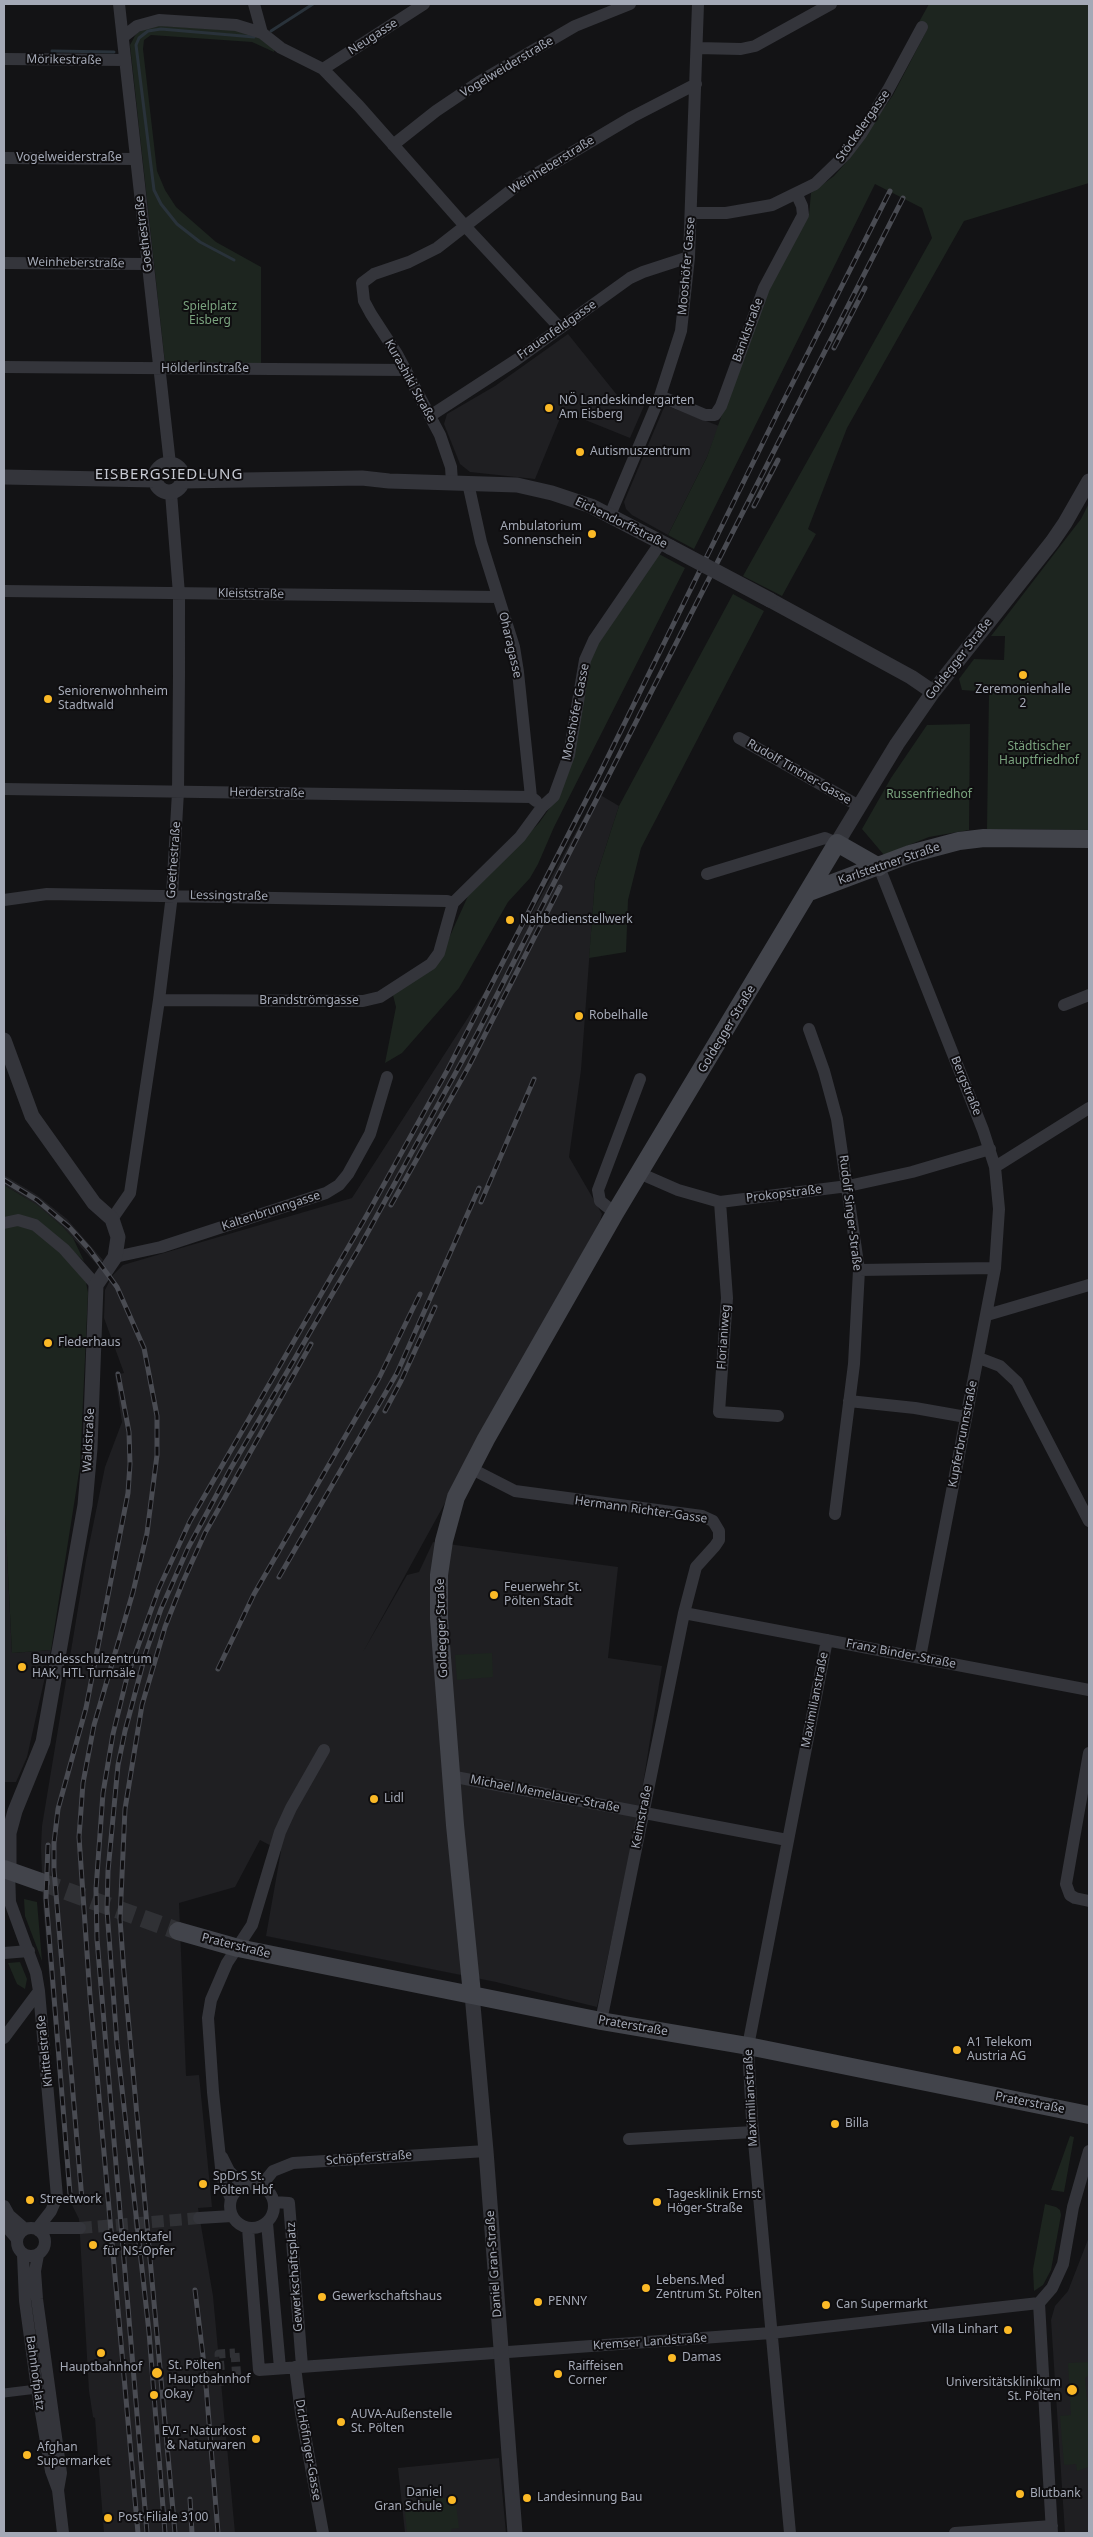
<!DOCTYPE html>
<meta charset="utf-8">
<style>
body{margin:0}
#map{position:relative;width:1093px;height:2537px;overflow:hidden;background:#131315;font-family:"Noto Sans",sans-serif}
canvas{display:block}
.frame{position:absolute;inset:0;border:5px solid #a4a9b6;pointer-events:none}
</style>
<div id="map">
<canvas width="1093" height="2537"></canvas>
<div class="frame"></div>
</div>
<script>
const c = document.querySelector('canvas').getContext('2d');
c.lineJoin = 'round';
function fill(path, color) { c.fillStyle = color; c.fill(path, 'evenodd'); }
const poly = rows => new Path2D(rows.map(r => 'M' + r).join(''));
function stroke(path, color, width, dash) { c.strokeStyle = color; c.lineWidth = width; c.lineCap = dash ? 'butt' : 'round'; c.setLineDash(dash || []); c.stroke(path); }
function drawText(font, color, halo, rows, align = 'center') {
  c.font = font + ' "Noto Sans",sans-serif'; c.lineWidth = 4; c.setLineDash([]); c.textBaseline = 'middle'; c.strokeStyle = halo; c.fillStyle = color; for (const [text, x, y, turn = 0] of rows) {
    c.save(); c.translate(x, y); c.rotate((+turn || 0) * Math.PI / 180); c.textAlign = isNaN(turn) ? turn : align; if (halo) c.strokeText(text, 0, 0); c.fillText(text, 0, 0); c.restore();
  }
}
fill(poly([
 [568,334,617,395,644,406,630,438,563,411,535,479,470,472,460,464,444,424,447,414,495,386],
 [665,405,719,426,707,457,668,535,632,515,626,509,624,502],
 [597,793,619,806,595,880,581,1070,569,1157,602,1214,600,1221,363,1652,407,1575,419,1572,433,1542,618,1567,608,1658,662,1666,637,1821,597,2007,496,1982,266,1936,281,1851,260,1840,235,1887,179,1903,186,2076,199,2075,212,2207,198,2208,213,2296,235,2533,104,2533,95,2418,93,2417,89,2391,79,2219,69,2199,43,1904,41,1847,42,1826,86,1560,105,1467,122,1422,115,1375,124,1373,104,1318,105,1290,112,1276,123,1265,352,1198,514,946],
 [4,1175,37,1195,67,1219,103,1260,99,1267,63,1227,24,1197,4,1185],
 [4,1495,12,1653,51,1650,27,1757,16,1782,4,1782],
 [1089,2237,1089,2533,1065,2533,1051,2320,1055,2306,1068,2291],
 [499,2458,506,2533,405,2533,398,2468]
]), '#1f1f22');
fill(poly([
 [929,4,1089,4,1089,183,964,221,847,428,808,529,816,534,782,596,743,576,932,238,922,208,875,184,694,549,668,535,707,457,766,290,809,215,811,193,834,176,849,159,893,95,928,28,919,22],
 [149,25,249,31,274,46,274,52,252,42,151,35,144,40,143,49,157,171,165,190,176,207,216,242,261,267,261,364,165,363,130,45,136,34],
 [1089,503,1089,830,987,829,989,692,962,690,959,679,974,659,1004,660,1005,636,991,636,1081,519],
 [659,554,685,568,554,827,538,864,530,878,508,902,459,988,402,1053,385,1063,396,1007,393,995,440,958,468,896,539,823,556,799,587,660],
 [733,594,764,611,641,848,628,900,626,952,589,958,595,880,619,806],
 [970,724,969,830,929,837,884,855,862,829,891,778,927,725],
 [4,1185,37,1205,63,1227,73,1238,84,1261,55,1235,4,1220],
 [17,1224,33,1228,58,1248,86,1282,88,1293,80,1466,51,1650,12,1653,4,1495,4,1227],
 [492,1653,493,1677,457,1680,455,1655],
 [24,1899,37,1902,42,1961,25,1916],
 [20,1962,27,1979,25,1989,17,1984,8,1963],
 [1070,2136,1074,2137,1064,2192,1051,2190],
 [1045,2204,1056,2207,1060,2210,1061,2215,1051,2270,1043,2285,1034,2291,1033,2269],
 [1089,2362,1089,2375,1085,2378,1087,2400,1089,2405,1089,2467,1077,2471,1076,2464,1064,2465,1060,2416,1071,2415,1068,2363],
 [455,2497,459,2528,451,2529,451,2533,407,2533,404,2502]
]), '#1d251f');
stroke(poly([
 [271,31,313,4],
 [52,51,114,52],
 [234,260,200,242,177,224,161,204,154,190,136,45,139,38,148,31,161,29,254,37]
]), '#29323a', 3);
stroke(poly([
 [235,2353,237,2380,221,2381,219,2354,235,2353]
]), '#303135', 9, [9, 4.5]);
stroke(poly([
 [80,2228,199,2218]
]), '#303135', 12, [12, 6]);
stroke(poly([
 [41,1882,178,1931]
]), '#303135', 18, [18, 9]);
stroke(poly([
 [4,2393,37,2389]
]), '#34353b', 9);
stroke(poly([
 [119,4,170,464],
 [254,4,262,33],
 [123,37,137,26,159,20,236,25,262,33,281,48,323,69,359,106,465,226,560,328],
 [697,48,741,49,755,46,831,4],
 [4,59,125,60],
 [323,69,424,4],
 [393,145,436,111,479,82,575,26,630,4],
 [4,158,135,159],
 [691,213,726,213,772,205,815,184,845,155,861,134,888,90,922,27],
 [4,263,147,264],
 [4,367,406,370],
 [660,396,705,415,715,415,721,406,764,288,803,215,802,206,797,195],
 [430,416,516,360,630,278,643,272,689,257],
 [452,482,451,467,440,435,397,354,371,314,364,301,362,283,374,274,409,262,437,248,519,184,632,117,696,84],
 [468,483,481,542,514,647,518,672,531,797,536,801],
 [610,515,660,396,681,331,689,257,698,4],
 [4,591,498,597],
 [739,738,859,806],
 [4,789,531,797],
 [879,867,983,1130,995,1167,999,1209,995,1268,920,1657],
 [707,874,825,838,837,843],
 [4,900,47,894,447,901,453,903],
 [159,1000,363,1001,380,997,431,964,439,953,453,903,520,837,542,807,554,796,569,755,585,660,594,640,661,542],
 [1064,1005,1089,995],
 [809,1029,824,1071,837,1119,859,1270,854,1364,835,1514],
 [995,1167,1089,1108],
 [639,1173,678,1190,720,1202,848,1186,912,1172,990,1149],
 [720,1202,727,1298,719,1412,778,1416],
 [615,1213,600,1201,598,1190,640,1079],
 [112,1219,130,1193,159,1000,172,895,178,792,179,675,179,594,171,493],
 [4,1223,18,1220,35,1225,64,1249,96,1285],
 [115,1257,161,1247,326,1193,339,1185,348,1174,370,1134,387,1077],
 [859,1270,995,1268],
 [987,1315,1089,1285],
 [979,1358,1000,1366,1017,1382,1089,1521],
 [849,1401,915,1408,966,1417],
 [470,1468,515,1491,702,1516,713,1521,719,1531,719,1540,715,1546,696,1567,684,1613,601,2021],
 [684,1613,1089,1690],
 [1089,1753,1066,1884,1070,1895,1075,1898,1089,1901],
 [450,1776,787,1840],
 [9,1871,10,1902,36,1973,39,1991,57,2197,51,2211,37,2229],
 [4,1953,29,1951],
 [4,2038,39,1991],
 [629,2139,753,2132],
 [222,2157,229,2171,244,2186],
 '230 2206a22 22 0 1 1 44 0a22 22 0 1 1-44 0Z',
 [261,2186,273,2171,293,2163,486,2151],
 [231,2199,222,2177,213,2092,208,2018,211,2000,227,1963,252,1925,280,1832,291,1808,324,1750],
 [274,2202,289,2203,302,2366],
 [4,2206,9,2215,25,2229],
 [199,2218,232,2216],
 [267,2223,280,2368],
 [4,2224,17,2239],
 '17 2242a14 14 0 1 1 28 0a14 14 0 1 1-28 0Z',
 [248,2228,259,2370,771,2333,1039,2303],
 [39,2231,49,2228,80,2228],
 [23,2255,25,2301,37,2389,51,2471,58,2490,63,2533],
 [38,2255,35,2271,37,2299,61,2473,58,2490],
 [295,2367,301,2413,323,2533],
 [790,2533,752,2120,748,2046,827,1640],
 [955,2533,1052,2526],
 [1052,2533,1039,2303,1052,2288,1063,2264,1073,2207,1089,2151]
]), '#34353b', 12);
stroke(poly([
 '155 478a14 14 0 1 1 28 0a14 14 0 1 1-28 0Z',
 [4,477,155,480],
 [183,481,362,478,389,481,517,485,552,493,591,506,670,547],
 [770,600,911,677,933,692],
 [837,843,897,744,933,692,1052,542,1065,523,1089,481],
 [4,1040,32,1116,94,1203,112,1219,118,1237,115,1257,96,1285,90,1448,85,1505,43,1742,15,1811,9,1833,9,1871],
 [472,1994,486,2151,515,2533]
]), '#34353b', 15);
stroke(poly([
 [809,892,910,854,959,841,984,838,1089,839],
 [4,1869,41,1882],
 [178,1931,238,1948,601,2021,748,2046,1089,2115],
 [472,1994,455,1825,439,1619,439,1575,444,1541,456,1497,486,1439,615,1213,837,843,879,867]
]), '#42444b', 18);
const rail = poly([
 [834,348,865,288],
 [754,506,778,460],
 [4,1180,37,1200,69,1227,89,1249,117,1287,144,1348,157,1416,157,1455,147,1533,133,1592,94,1725,83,1783,79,1837,90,1996,138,2533],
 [481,1202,534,1079],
 [391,1205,469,1066,560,887],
 [385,1411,401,1381,435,1307],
 [279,1577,397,1373,479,1188],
 [218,1669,254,1594,379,1378,420,1294],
 [48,1845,46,1898,70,2194],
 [82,2200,54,1870,54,1843,58,1809,86,1708,128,1493,130,1464,129,1432,118,1374],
 [195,2290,205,2373,218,2533],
 [190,2499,192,2533],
 [147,2533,97,1939,96,1889,103,1793,113,1734,127,1677,159,1588,190,1521,368,1213,448,1069,601,771,781,406,890,191],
 [165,2533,149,2332,117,2044,107,1910,108,1871,118,1765,125,1731,146,1652,161,1609,188,1548,231,1468,358,1250,477,1034,903,198],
 [175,2533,124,1973,120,1919,125,1809,142,1705,165,1627,182,1584,205,1533,311,1344]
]);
stroke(rail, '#494b52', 5);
stroke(rail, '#0f0e10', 3, [9]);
stroke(poly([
 [670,547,770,600]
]), '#34353b', 15);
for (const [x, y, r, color] of [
 [549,408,5,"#fbb926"],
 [580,452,5,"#fbb926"],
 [592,534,5,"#fbb926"],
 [1023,675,5,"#fbb926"],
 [48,699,5,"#fbb926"],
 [510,920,5,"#fbb926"],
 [579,1016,5,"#fbb926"],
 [48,1343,5,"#fbb926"],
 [494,1595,5,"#fbb926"],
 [22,1667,5,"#fbb926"],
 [374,1799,5,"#fbb926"],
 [957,2050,5,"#fbb926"],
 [835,2124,5,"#fbb926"],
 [203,2184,5,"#fbb926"],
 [30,2200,5,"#fbb926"],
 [657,2202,5,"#fbb926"],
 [93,2245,5,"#fbb926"],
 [646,2288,5,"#fbb926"],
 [322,2297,5,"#fbb926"],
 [538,2302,5,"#fbb926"],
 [826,2305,5,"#fbb926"],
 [1008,2330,5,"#fbb926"],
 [101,2353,5,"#fbb926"],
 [672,2358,5,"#fbb926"],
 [157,2373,6,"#fbb926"],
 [558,2374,5,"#fbb926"],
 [1072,2390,6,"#fbb926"],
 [154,2395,5,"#fbb926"],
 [341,2422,5,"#fbb926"],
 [256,2439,5,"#fbb926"],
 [27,2455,5,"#fbb926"],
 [1020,2494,5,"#fbb926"],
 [527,2498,5,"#fbb926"],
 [452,2500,5,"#fbb926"],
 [108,2518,5,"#fbb926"]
]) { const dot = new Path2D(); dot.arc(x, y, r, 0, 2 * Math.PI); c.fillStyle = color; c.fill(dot); stroke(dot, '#0f0e10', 2); }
drawText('12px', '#a4a9b6', '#0f0e10', [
 ["Neugasse",373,37,-33],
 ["Mörikestraße",64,60,1],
 ["Vogelweiderstraße",507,67,-31],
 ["Stöckelergasse",863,126,-55],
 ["Vogelweiderstraße",69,158],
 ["Weinheberstraße",552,165,-32],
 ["Goethestraße",144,234,-97],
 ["Weinheberstraße",76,263,1],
 ["Mooshöfer Gasse",687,266,-85],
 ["Frauenfeldgasse",557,330,-35],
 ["Banklstraße",748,330,-70],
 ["Hölderlinstraße",205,369],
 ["Kurashiki Straße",410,381,61],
 ["Eichendorffstraße",621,523,26],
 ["Kleiststraße",251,594,1],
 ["Oharagasse",510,645,77],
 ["Goldegger Straße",959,659,-52],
 ["Mooshöfer Gasse",576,712,-79],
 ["Rudolf Tintner-Gasse",799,772,30],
 ["Herderstraße",267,793,1],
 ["Goethestraße",174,860,-86],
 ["Karlstettner Straße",889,864,-19],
 ["Lessingstraße",229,896,1],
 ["Brandströmgasse",309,1001],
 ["Goldegger Straße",727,1029,-59],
 ["Bergstraße",966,1086,68],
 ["Prokopstraße",784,1194,-7],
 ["Kaltenbrunngasse",271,1211,-18],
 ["Rudolf Singer-Straße",850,1213,83],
 ["Florianiweg",724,1337,-86],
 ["Kupferbrunnstraße",963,1434,-79],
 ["Waldstraße",89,1440,-87],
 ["Hermann Richter-Gasse",641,1510,8],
 ["Goldegger Straße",442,1628,-92],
 ["Franz Binder-Straße",901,1654,11],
 ["Maximilianstraße",815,1700,-79],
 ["Michael Memelauer-Straße",545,1794,11],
 ["Keimstraße",642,1817,-79],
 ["Praterstraße",236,1946,14],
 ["Praterstraße",633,2026,10],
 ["Khittelstraße",45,2051,-96],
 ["Maximilianstraße",751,2098,-93],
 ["Praterstraße",1030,2103,11],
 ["Schöpferstraße",369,2158,-4],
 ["Daniel Gran-Straße",494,2264,-94],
 ["Gewerkschaftsplatz",295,2277,-94],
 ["Kremser Landstraße",650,2342,-4],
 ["Bahnhofplatz",35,2373,82],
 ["Dr.Höfinger-Gasse",308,2450,80]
]);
drawText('12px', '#7aa37e', '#0f0e10', [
 ["Spielplatz",210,307],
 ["Eisberg",210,321],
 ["Städtischer",1039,747],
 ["Hauptfriedhof",1039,761],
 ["Russenfriedhof",929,795]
]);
drawText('12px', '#a4a9b6', '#0f0e10', [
 ["NÖ Landeskindergarten",559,401],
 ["Am Eisberg",559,415],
 ["Autismuszentrum",590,452],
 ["Ambulatorium",582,527,"right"],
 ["Sonnenschein",582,541,"right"],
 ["Zeremonienhalle",1023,690,"center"],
 ["2",1023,704,"center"],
 ["Seniorenwohnheim",58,692],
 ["Stadtwald",58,706],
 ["Nahbedienstellwerk",520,920],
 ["Robelhalle",589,1016],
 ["Flederhaus",58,1343],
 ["Feuerwehr St.",504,1588],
 ["Pölten Stadt",504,1602],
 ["Bundesschulzentrum",32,1660],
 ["HAK, HTL Turnsäle",32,1674],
 ["Lidl",384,1799],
 ["A1 Telekom",967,2043],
 ["Austria AG",967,2057],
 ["Billa",845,2124],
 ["SpDrS St.",213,2177],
 ["Pölten Hbf",213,2191],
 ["Tagesklinik Ernst",667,2195],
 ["Höger-Straße",667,2209],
 ["Streetwork",40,2200],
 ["Gedenktafel",103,2238],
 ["für NS-Opfer",103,2252],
 ["Lebens.Med",656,2281],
 ["Zentrum St. Pölten",656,2295],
 ["Gewerkschaftshaus",332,2297],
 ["PENNY",548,2302],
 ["Can Supermarkt",836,2305],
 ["Villa Linhart",998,2330,"right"],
 ["Damas",682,2358],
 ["St. Pölten",168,2366],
 ["Hauptbahnhof",168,2380],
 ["Raiffeisen",568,2367],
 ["Corner",568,2381],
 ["Hauptbahnhof",101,2368,"center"],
 ["Universitätsklinikum",1061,2383,"right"],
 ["St. Pölten",1061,2397,"right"],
 ["Okay",164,2395],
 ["AUVA-Außenstelle",351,2415],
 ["St. Pölten",351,2429],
 ["EVI - Naturkost",246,2432,"right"],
 ["& Naturwaren",246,2446,"right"],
 ["Afghan",37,2448],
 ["Supermarket",37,2462],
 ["Daniel",442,2493,"right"],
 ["Gran Schule",442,2507,"right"],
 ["Blutbank",1030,2494],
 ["Landesinnung Bau",537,2498],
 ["Post Filiale 3100",118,2518]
], 'left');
c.letterSpacing = '1px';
drawText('15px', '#c6c9d2', '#0f0e10', [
 ["EISBERGSIEDLUNG",169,475]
]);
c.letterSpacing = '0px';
</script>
